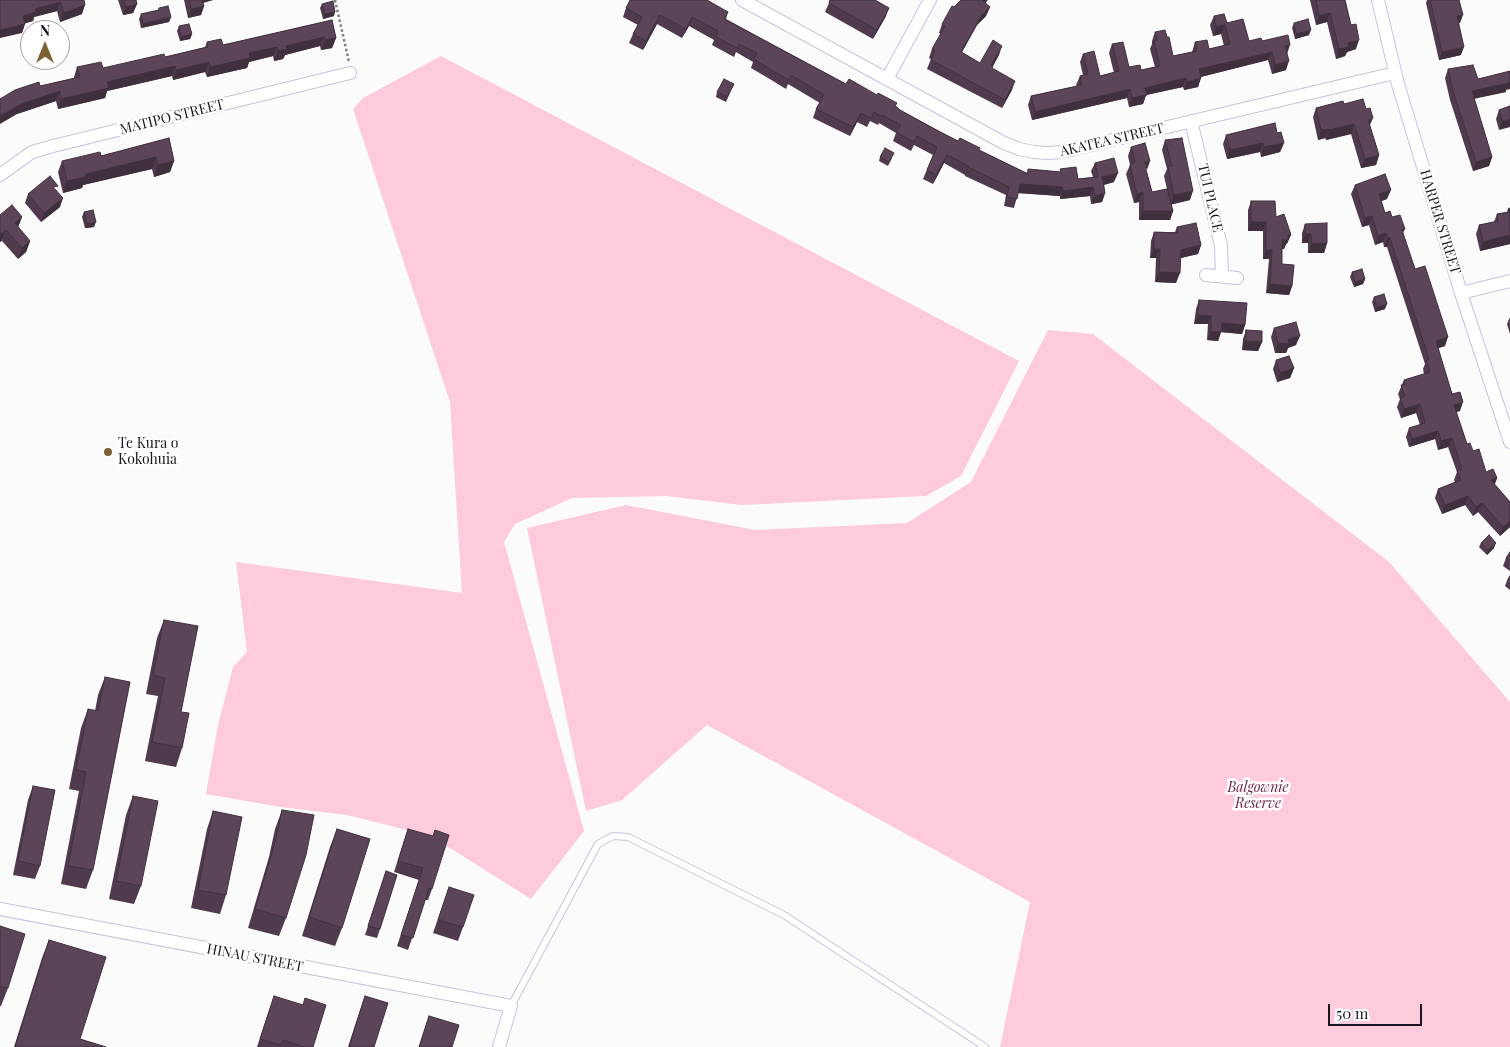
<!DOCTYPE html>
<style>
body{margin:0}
#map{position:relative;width:1510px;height:1047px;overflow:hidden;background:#fbfbfb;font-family:"Playfair Display",serif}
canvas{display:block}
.north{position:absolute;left:20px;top:20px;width:50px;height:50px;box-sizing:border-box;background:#fff;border:1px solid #a3a1a6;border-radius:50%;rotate:0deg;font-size:14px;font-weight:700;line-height:20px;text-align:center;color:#1a1520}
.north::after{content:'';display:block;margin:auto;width:18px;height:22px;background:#7b6032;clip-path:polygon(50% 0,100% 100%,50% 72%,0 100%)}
.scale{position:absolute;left:1328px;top:1004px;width:94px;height:22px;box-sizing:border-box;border:2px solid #1a1520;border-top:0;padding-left:6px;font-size:15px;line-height:18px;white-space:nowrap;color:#1a1520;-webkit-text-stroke:4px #fff;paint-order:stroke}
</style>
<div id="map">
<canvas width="1510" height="1047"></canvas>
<div class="north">N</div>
<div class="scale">50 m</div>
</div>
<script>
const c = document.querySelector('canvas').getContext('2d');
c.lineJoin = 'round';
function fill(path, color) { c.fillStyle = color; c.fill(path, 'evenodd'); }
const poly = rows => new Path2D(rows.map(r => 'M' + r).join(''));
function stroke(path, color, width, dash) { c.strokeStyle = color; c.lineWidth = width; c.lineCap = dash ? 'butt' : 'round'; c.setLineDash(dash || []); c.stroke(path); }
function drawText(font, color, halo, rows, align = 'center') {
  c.font = font + ' "Playfair Display",serif'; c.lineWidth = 5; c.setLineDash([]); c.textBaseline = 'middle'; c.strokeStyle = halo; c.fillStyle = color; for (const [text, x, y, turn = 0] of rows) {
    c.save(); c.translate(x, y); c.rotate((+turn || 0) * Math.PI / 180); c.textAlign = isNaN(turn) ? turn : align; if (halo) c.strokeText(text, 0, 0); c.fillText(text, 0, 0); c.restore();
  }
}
fill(poly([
 [441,56,1019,361,961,476,926,496,742,505,666,496,572,498,515,524,504,542,584,831,531,899,431,836,347,815,281,807,206,794,218,725,233,667,247,652,236,562,462,593,450,402,353,109,363,98],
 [1048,330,1093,334,1389,562,1510,702,1510,1047,1000,1047,1030,902,707,725,622,800,586,811,527,528,626,505,755,530,907,523,971,482]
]), '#fdcbdb');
const lane = poly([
 [511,1006,598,844,613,836,628,837,784,915,985,1047]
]);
const street = poly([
 [742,0,1002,142,1019,149,1034,152,1047,153,1062,152,1395,73],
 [1378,0,1398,84,1461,293,1510,442],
 [887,79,930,0],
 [1191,121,1221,246,1222,276],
 [0,175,32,152,53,146,350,73],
 [1206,275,1237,278],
 [1461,293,1510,281],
 [0,909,511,1006,499,1047]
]);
stroke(lane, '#ccc0de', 8);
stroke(street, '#ccc0de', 14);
stroke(poly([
 [335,0,349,62]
]), '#807d83', 2.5, [2.5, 2.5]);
stroke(lane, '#fff', 6);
stroke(street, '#fff', 12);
fill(poly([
 [0,0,84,1,82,14,60,22,57,11,34,17,33,21,25,23,22,33],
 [118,0,136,0,137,4,133,13,123,15],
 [184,0,213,0,203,3,204,6,201,15,188,18],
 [1310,0,1345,0,1356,49,1347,52,1345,56,1336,59,1327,22,1316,25],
 [1427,0,1459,0,1459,23,1461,55,1439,60,1426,3],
 [829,3,886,16,873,39,825,12],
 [985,3,990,7,986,16,977,25,962,52,980,63,999,55,992,68,1012,90,1002,108,927,69,931,59,929,58,932,49,941,34,939,33,942,24,954,7],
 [322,4,334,16,323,19,320,8],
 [159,8,171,17,169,22,141,28,139,19,141,14,158,10],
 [626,8,728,12,726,19,846,84,896,106,900,110,958,141,979,150,1027,173,1028,169,1060,172,1060,169,1078,179,1093,177,1091,171,1095,163,1114,182,1104,185,1105,193,1102,202,1091,204,1090,196,1060,199,1060,196,1018,193,1014,208,1004,206,1006,195,965,176,965,175,944,163,933,184,923,179,933,155,914,145,911,151,893,141,896,133,879,123,878,125,870,121,867,127,857,122,850,136,813,118,816,109,820,103,788,84,786,89,768,78,751,68,753,62,736,52,734,57,712,45,714,40,689,26,682,38,657,24,643,50,629,43,633,34,638,25,623,17],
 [1214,16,1227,23,1249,41,1262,41,1287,54,1286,70,1272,74,1268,60,1201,77,1198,87,1184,90,1183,87,1146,95,1143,104,1129,107,1127,98,1032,120,1028,105,1031,96,1077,86,1076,85,1080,76,1083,75,1080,62,1083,54,1100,76,1114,73,1109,53,1112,44,1129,67,1141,70,1155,67,1150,49,1152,44,1152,41,1155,32,1167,37,1173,56,1192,52,1195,42,1209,49,1224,46,1221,34,1213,36,1210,25],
 [332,20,336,38,332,48,321,50,320,46,285,55,283,59,274,61,273,56,249,62,247,68,207,77,205,72,173,80,172,76,107,91,105,98,58,109,56,101,17,114,40,86,74,78,74,77,77,67,103,68,165,57,205,47,207,42,223,45],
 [1294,23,1309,35,1295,39,1292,28],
 [179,26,192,34,190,39,180,41,177,31],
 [1448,69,1478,79,1506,90,1506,92,1474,98,1492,157,1489,166,1473,171,1450,100,1445,78],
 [734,84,726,102,716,97,717,92],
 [1510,106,1499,130,1496,119,1499,110],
 [1316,108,1370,125,1379,155,1376,165,1361,168,1351,134,1326,140,1325,138,1318,140,1313,117],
 [1226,135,1284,143,1280,152,1261,157,1260,152,1227,159,1223,144],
 [169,138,174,161,170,172,154,177,152,169,83,185,82,188,63,193,58,172,62,161,101,156],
 [1165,140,1190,200,1171,204,1173,211,1170,220,1139,220,1139,202,1134,203,1126,174,1130,165,1128,156,1131,147,1146,170,1152,192,1167,189,1164,176,1167,169,1162,150],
 [880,157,892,158,888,166,879,161],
 [1355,185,1387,199,1381,201,1385,213,1392,217,1405,229,1403,233,1415,269,1445,346,1438,348,1452,394,1460,411,1456,412,1467,444,1473,451,1486,472,1497,478,1494,484,1510,502,1510,527,1500,536,1478,512,1473,516,1465,505,1442,514,1435,498,1438,489,1455,482,1454,480,1457,472,1448,447,1438,450,1435,439,1409,447,1406,437,1409,428,1420,425,1416,413,1401,418,1397,407,1400,399,1398,394,1404,380,1424,374,1423,369,1425,364,1387,247,1384,247,1383,242,1375,245,1369,225,1362,227,1351,194],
 [57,190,60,207,41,222,25,203,28,194],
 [1251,201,1276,217,1287,244,1286,244,1284,249,1282,249,1282,264,1292,286,1289,295,1266,293,1269,259,1263,259,1263,231,1248,231,1248,210],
 [12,205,22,217,18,227,30,241,26,252,18,259,2,241],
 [1510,208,1510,244,1480,251,1476,234,1479,225,1494,222,1497,214,1507,212,1508,209],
 [84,212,94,227,85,228,82,217],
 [1305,224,1327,243,1324,253,1308,253,1308,243,1302,243,1302,233],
 [1177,227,1201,245,1198,254,1180,258,1176,283,1155,282,1156,258,1150,258,1151,241,1154,232,1175,232],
 [1352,272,1365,279,1363,284,1354,287,1350,277],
 [1374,297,1385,309,1375,312,1372,302],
 [1199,300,1245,325,1242,334,1221,332,1218,341,1207,340,1208,324,1194,324,1196,309],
 [1510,317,1510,334,1507,324],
 [1274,328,1296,345,1288,348,1286,353,1275,353,1271,337],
 [1246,330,1262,342,1258,351,1242,350,1243,339],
 [1276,360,1294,368,1290,378,1277,382,1273,369],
 [1481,543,1494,548,1487,555,1479,547],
 [1510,552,1510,571,1503,566,1506,558],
 [1510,575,1510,590,1505,586,1508,578],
 [164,620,181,712,182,748,176,767,145,761,158,696,146,694,157,638],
 [105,677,93,870,86,889,61,884,79,791,69,789,81,728,88,709,95,711,98,695],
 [33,786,40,866,35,879,13,875,28,800],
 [133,796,141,886,134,904,109,899,126,815],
 [282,810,286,918,279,936,248,928,269,857,275,829],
 [213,811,226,895,220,914,191,908,207,829],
 [337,829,342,928,335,946,302,936,330,847],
 [408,829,432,889,428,900,425,900,408,950,397,946,419,880,394,872],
 [386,871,380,929,377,938,365,935],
 [449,887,463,927,458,941,433,933],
 [0,926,8,988,1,1006,0,1006],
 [49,940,80,1039,106,1047,14,1047,42,958],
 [274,996,313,1047,257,1047],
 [365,996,374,1047,348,1047,360,1010],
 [429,1016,452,1047,419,1047]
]), '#4f3b4d');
fill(poly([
 [199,0,213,0,198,4],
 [983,0,988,0,979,10],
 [60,2,57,11,34,17,33,21,20,25,23,16,35,9],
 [137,4,133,13,123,15,126,7],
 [85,5,82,14,60,22,64,13],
 [204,6,201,15,188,18,191,9],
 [990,7,986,16,977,25,957,61,961,52,981,16],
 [889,8,886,16,873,39,877,30],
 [335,12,334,16,323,19,325,14],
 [1330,13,1327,22,1316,25,1319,16],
 [660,15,657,24,643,50,646,41],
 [1463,15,1460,23,1454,24,1457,16],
 [171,17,169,22,141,28,143,24],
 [692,17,689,26,682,38,686,29],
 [25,24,22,33,0,38,0,30],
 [1225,25,1221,34,1213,36,1216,27],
 [1311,30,1309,35,1295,39,1296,34],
 [192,34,190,39,180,41,181,37],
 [324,37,320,46,285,55,283,59,274,61,278,51,286,46],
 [336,38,332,48,321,50,325,40],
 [1359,40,1356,49,1347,52,1345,56,1336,59,1339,49,1348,43],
 [1290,45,1287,54,1285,46],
 [1002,46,999,55,988,74,991,65],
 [277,47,273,56,249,62,247,68,207,77,210,67,249,53],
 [1464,47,1461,55,1439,60,1442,52],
 [1272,52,1268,60,1196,78,1199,69],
 [1289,61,1286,70,1272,74,1275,65],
 [209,62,205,72,173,80,176,70],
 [175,66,172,76,107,91,105,98,58,109,61,99,107,82],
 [1186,78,1183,87,1146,95,1143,104,1129,107,1132,98,1145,88],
 [1201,78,1198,87,1184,90,1187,82],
 [1015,81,1012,90,1002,108,1005,100],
 [1510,81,1510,89,1506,90,1506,92,1469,100,1472,91],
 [1130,89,1127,98,1032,120,1035,112],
 [60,91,56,101,17,114,0,124,0,116,21,104],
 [861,113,857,122,850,136,853,127],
 [1373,118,1369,127,1368,120],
 [1510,119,1510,127,1499,130,1502,121],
 [1354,124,1351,134,1326,140,1329,130],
 [1329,129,1325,138,1318,140,1321,130],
 [1263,143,1260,152,1227,159,1230,150],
 [1284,143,1280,152,1261,157,1264,147],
 [947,155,944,163,933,184,936,175],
 [1379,155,1376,165,1361,168,1365,159],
 [156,157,152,169,83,185,82,188,63,193,67,181,86,174],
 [1492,157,1489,166,1473,171,1476,162],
 [174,161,170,172,154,177,158,165],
 [1150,161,1147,170,1144,162],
 [1118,173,1114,182,1099,186,1102,177],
 [1020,184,1063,187,1060,196,1017,193],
 [1093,187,1090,196,1060,199,1063,191],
 [1391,190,1387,199,1376,203,1379,194],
 [1193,191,1190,200,1170,205,1174,195],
 [1143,192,1139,202,1134,203,1137,194],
 [1105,193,1102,202,1091,204,1095,196],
 [63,198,60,207,41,222,44,213],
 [1143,211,1173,211,1170,220,1139,220],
 [1372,216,1369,225,1362,227,1365,218],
 [22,217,18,227,15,223],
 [96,222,94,227,85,228,87,224],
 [1251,222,1266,222,1263,231,1248,231],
 [6,230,2,241,0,242,0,235],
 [1386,233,1383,242,1375,245,1378,236],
 [1305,234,1311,234,1308,243,1302,243],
 [1288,235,1291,235,1287,244,1286,244,1284,249,1279,249,1282,240],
 [1510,235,1510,244,1480,251,1483,242],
 [1388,238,1390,238,1387,247,1384,247],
 [30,241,26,252,18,259,22,248],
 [1327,243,1324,253,1308,253,1312,244],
 [1201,245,1198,254,1177,259,1181,250],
 [1154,249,1160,249,1156,258,1150,258],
 [1266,250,1272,250,1269,259,1263,259],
 [1159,272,1180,273,1176,283,1155,282],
 [1365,279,1363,284,1354,287,1355,282],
 [1270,284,1292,286,1289,295,1266,293],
 [1387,304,1385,309,1375,312,1377,307],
 [1198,315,1211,316,1208,324,1194,324],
 [1222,323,1245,325,1242,334,1219,332],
 [1211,332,1221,332,1218,341,1207,340],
 [1300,336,1296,345,1288,348,1286,353,1275,353,1278,343,1288,339],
 [1448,337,1445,346,1433,350,1436,341],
 [1245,341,1262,342,1258,351,1242,350],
 [1294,368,1290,378,1277,382,1280,373],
 [1463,402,1460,411,1451,414,1454,405],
 [1420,404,1416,413,1401,418,1404,409],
 [1438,431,1435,439,1409,447,1412,439],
 [1452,438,1448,447,1438,450,1441,441],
 [1497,478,1494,487,1491,480],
 [1468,496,1465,505,1442,514,1445,505],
 [1482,503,1478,512,1473,516,1476,507],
 [1510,521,1510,527,1500,536,1503,527],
 [1496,543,1494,548,1487,555,1488,550]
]), '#40303e');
const building = poly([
 [0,0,84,0,85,5,64,13,60,2,35,9,36,12,23,16,25,24,0,30,0,0],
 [124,0,136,0,137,4,126,7,124,0],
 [189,0,202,0,204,6,191,9,189,0],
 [630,0,707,0,728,12,724,19,846,84,849,79,877,95,878,93,897,103,895,106,900,110,940,132,958,141,960,138,980,148,979,150,1028,174,1028,169,1061,172,1060,169,1076,167,1078,179,1098,177,1095,163,1114,158,1118,173,1102,177,1105,193,1095,196,1093,187,1063,191,1063,187,1020,184,1017,199,1007,197,1009,187,968,167,969,166,947,155,936,175,927,170,937,147,917,136,914,142,896,132,901,125,882,115,881,116,874,112,871,118,861,113,853,127,816,109,824,95,791,75,789,80,771,70,754,59,757,53,739,44,737,48,716,37,718,31,692,17,686,29,660,15,646,41,633,34,642,17,626,8,630,0],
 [830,0,875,0,889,8,877,30,829,3,830,0],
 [961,0,983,0,983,1,990,7,981,16,961,52,980,63,993,40,1002,46,991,65,993,66,992,68,1015,81,1005,100,931,60,935,51,932,49,945,26,942,24,952,6,954,7,961,0],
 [1316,0,1345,0,1351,25,1356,24,1359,40,1348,43,1349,47,1339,49,1330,13,1319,16,1316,0],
 [1430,0,1459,0,1463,15,1457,16,1464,47,1442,52,1430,0],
 [333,1,335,12,325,14,322,4,333,1],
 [168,6,171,17,143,24,141,14,159,10,159,8,168,6],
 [1224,14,1227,23,1243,19,1249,41,1261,38,1262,41,1288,35,1290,45,1285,46,1289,61,1275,65,1272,52,1199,69,1201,78,1187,82,1186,78,1145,88,1147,95,1132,98,1130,89,1035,112,1031,96,1082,85,1080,76,1088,74,1083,54,1094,51,1100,76,1119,71,1112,44,1123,42,1129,67,1140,65,1141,70,1160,66,1154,41,1157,40,1155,32,1165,30,1167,37,1169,37,1173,56,1197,51,1195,42,1207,40,1209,49,1230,44,1225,25,1216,27,1214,16,1224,14],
 [1308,19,1311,30,1296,34,1294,23,1308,19],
 [332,20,336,38,325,40,324,37,286,46,287,49,278,51,277,47,249,53,250,58,210,67,209,62,176,70,175,66,107,82,109,88,61,99,60,91,21,104,0,116,0,99,15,90,39,82,40,86,80,77,77,67,101,62,103,68,164,54,165,57,208,47,207,42,221,39,223,45,332,20],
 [189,24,192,34,181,37,179,26,189,24],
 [60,32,63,42,60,42,60,32],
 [1473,65,1478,79,1510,71,1510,81,1508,82,1509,83,1472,91,1492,157,1476,162,1453,91,1448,69,1473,65],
 [724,79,734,84,727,97,717,92,724,79],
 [1363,99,1366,109,1370,108,1373,118,1368,120,1379,155,1365,159,1354,124,1329,130,1329,129,1321,130,1316,108,1343,101,1344,104,1363,99],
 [1510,106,1510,119,1502,121,1499,110,1510,106],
 [1275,123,1277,133,1281,132,1284,143,1264,147,1263,143,1230,150,1226,135,1275,123],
 [169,138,174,161,158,165,156,157,86,174,86,177,67,181,62,161,100,152,101,156,169,138],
 [1182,138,1193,191,1174,195,1168,167,1172,166,1165,140,1182,138],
 [1145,143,1150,161,1144,162,1152,192,1167,189,1173,211,1143,211,1143,192,1137,194,1130,165,1135,162,1131,147,1145,143],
 [885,148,894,153,889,162,880,157,885,148],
 [1385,174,1391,190,1379,194,1385,213,1390,211,1392,217,1400,215,1405,229,1402,230,1415,269,1425,266,1448,337,1436,341,1452,394,1460,392,1463,402,1454,405,1467,444,1470,443,1473,451,1479,449,1486,472,1493,469,1497,478,1491,480,1510,502,1510,521,1503,527,1482,503,1476,507,1468,496,1445,505,1438,489,1461,480,1457,471,1462,469,1452,438,1441,441,1438,431,1412,439,1409,428,1425,423,1420,404,1404,409,1400,398,1405,396,1401,385,1405,384,1404,380,1430,372,1426,361,1429,359,1390,238,1388,238,1386,233,1378,236,1372,216,1365,218,1355,185,1385,174],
 [50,176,58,186,53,187,63,198,44,213,28,194,50,176],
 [1251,201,1275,201,1276,217,1284,214,1291,235,1288,235,1288,240,1282,240,1282,264,1294,265,1292,286,1270,284,1272,250,1266,250,1266,222,1251,222,1251,201],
 [12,205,22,217,15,223,30,241,22,248,6,230,0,235,0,215,12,205],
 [1510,208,1510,235,1483,242,1479,225,1498,221,1497,214,1509,212,1508,209,1510,208],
 [93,210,96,222,87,224,84,212,93,210],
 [1196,223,1201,245,1181,250,1180,273,1159,272,1160,249,1154,249,1154,232,1178,233,1177,227,1196,223],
 [1327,223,1327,243,1312,244,1311,234,1305,234,1305,224,1327,223],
 [1362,269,1365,279,1355,282,1352,272,1362,269],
 [1384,294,1387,304,1377,307,1374,297,1384,294],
 [1199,300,1247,303,1245,325,1222,323,1221,332,1211,332,1211,316,1198,315,1199,300],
 [1296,322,1300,336,1288,339,1289,344,1278,343,1274,328,1296,322],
 [1246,330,1262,331,1262,342,1245,341,1246,330],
 [1289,356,1294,368,1280,373,1276,360,1289,356],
 [1489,535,1496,543,1488,550,1481,543,1489,535],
 [1510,552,1510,561,1506,558,1510,552],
 [164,620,198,626,181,712,189,713,182,748,152,742,165,678,153,675,164,620],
 [105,677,130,682,93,870,68,866,86,772,76,770,88,709,98,711,105,677],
 [33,786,55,790,40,866,18,861,33,786],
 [133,796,158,801,141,886,116,881,133,796],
 [282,810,314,815,306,855,286,918,255,909,276,839,282,810],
 [213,811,242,817,226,895,198,890,213,811],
 [337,829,370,839,342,928,309,917,337,829],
 [408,829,433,836,435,830,449,835,432,889,429,888,413,938,401,935,423,868,398,861,408,829],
 [386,871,397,875,380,929,368,926,386,871],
 [449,887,474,895,463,927,438,920,449,887],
 [0,926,25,934,8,988,0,986,0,926],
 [49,940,106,957,80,1039,106,1047,15,1047,49,940],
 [274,996,303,1005,305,998,326,1005,313,1047,304,1047,283,1040,281,1045,260,1039,274,996],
 [365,996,388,1003,374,1047,349,1047,365,996],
 [429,1016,459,1025,452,1047,419,1047,429,1016]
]);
fill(building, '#5c4559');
stroke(building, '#40303e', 1);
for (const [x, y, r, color] of [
 [108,452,5,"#7b6032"]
]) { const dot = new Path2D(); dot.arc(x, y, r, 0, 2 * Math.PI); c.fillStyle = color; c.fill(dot); stroke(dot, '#fff', 2); }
drawText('14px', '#1a1520', '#fff', [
 ["MATIPO STREET",172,117,-14],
 ["AKATEA STREET",1112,140,-13],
 ["TUI PLACE",1210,198,77],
 ["HARPER STREET",1440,222,73],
 ["HINAU STREET",255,958,11]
]);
drawText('14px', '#1a1520', '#fff', [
 ["Te Kura o",118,444],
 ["Kokohuia",118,460]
], 'left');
drawText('italic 14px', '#6d2543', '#fff', [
 ["Balgownie",1258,788],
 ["Reserve",1258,804]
]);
</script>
